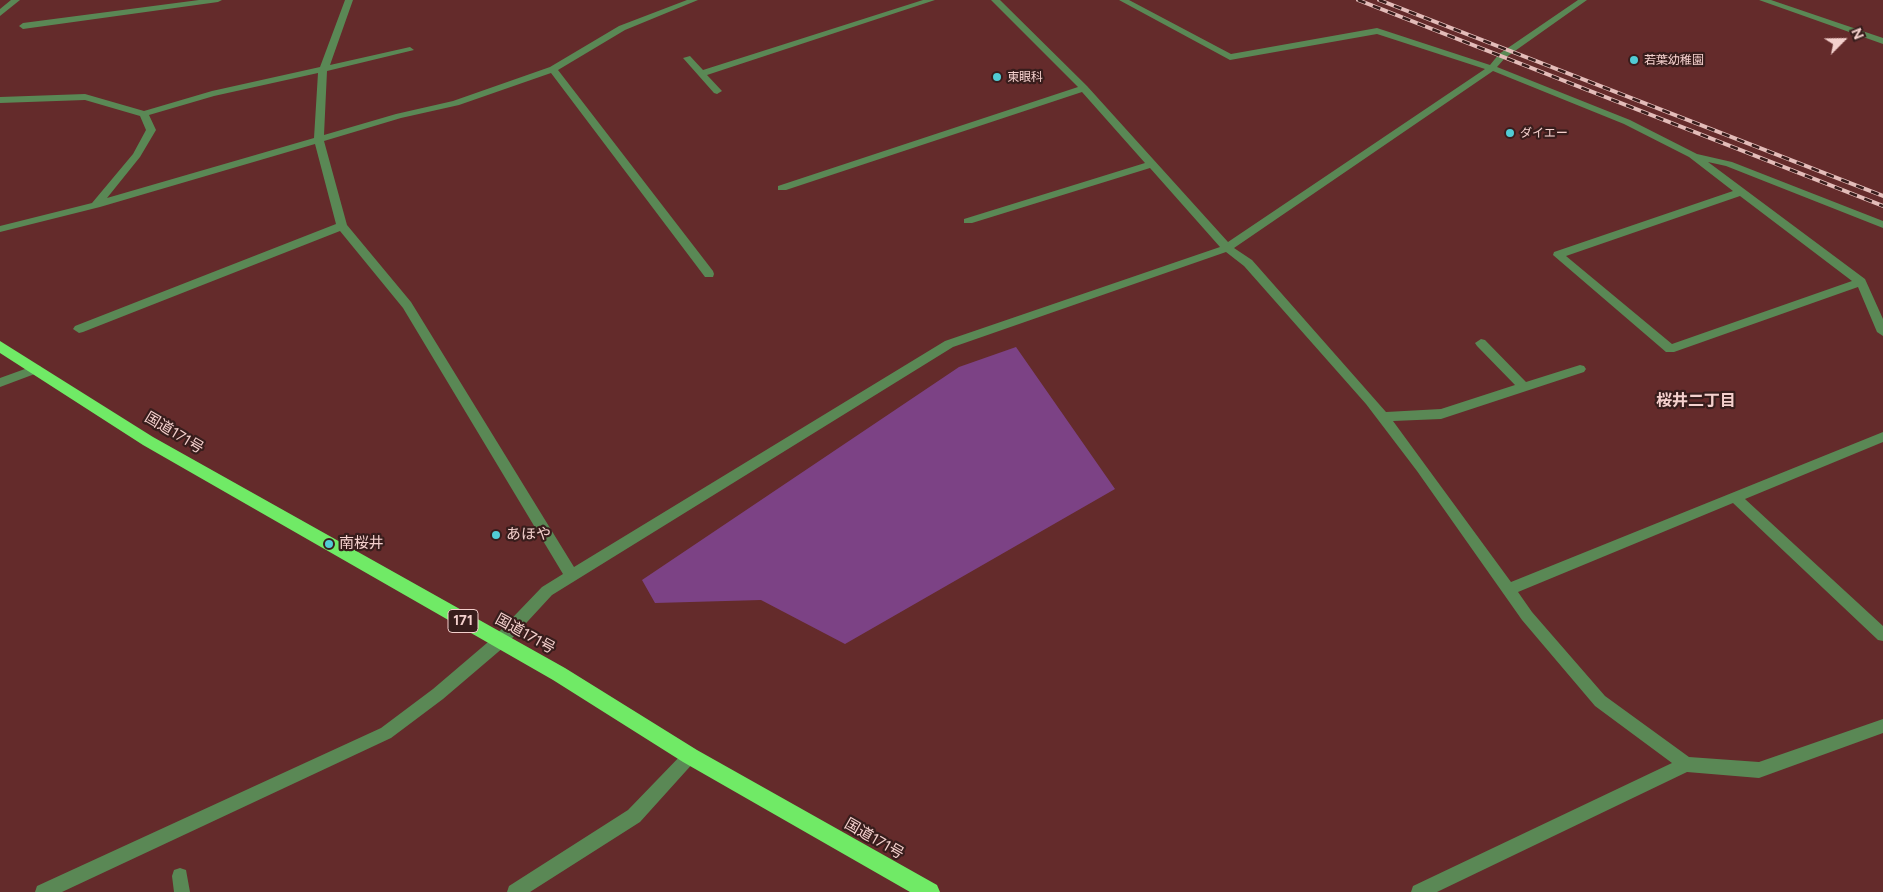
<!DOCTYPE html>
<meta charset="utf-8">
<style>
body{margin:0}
#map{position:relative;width:1883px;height:892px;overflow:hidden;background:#642b2b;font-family:Figtree,sans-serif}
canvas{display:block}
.north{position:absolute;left:1818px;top:15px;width:50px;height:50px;-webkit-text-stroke:4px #381d1c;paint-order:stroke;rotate:67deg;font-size:14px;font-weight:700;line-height:20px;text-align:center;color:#f4d0cd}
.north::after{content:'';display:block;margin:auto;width:18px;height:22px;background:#f4d0cd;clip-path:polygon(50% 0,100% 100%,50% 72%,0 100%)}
</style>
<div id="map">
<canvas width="1883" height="892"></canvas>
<div class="north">N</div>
</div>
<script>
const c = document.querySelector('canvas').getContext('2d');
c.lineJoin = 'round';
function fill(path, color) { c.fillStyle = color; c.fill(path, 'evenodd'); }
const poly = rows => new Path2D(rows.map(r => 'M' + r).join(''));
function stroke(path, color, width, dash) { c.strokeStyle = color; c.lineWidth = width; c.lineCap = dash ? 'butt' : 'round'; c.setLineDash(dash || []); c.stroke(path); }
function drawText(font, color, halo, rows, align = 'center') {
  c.font = font + ' Figtree,"Noto Sans JP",sans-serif'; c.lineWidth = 4.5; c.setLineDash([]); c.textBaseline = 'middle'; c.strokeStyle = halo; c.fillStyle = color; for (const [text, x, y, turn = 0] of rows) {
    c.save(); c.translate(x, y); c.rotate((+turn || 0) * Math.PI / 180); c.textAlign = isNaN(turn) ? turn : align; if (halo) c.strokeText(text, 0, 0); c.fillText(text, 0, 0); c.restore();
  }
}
fill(poly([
 [1016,347,1115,489,845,644,761,600,655,603,642,580,959,367]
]), '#7c4285');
fill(poly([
 [11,0,20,0,0,16,0,9,11,0],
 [199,0,222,0,218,2,23,29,19,26,23,23,199,0],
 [345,0,353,0,330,65,410,47,414,50,327,71,324,135,396,114,453,101,550,67,619,26,687,0,698,0,625,30,558,70,713,271,714,274,713,277,705,277,551,73,459,105,401,118,324,141,347,225,411,302,574,567,945,341,1220,247,1150,168,972,223,964,223,964,219,1145,163,1082,92,786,190,778,190,778,186,1078,87,991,0,1000,0,1087,86,1228,242,1485,69,1377,34,1230,60,1119,0,1129,0,1231,54,1377,28,1490,65,1499,54,1578,0,1587,0,1505,58,1497,67,1630,120,1697,154,1732,162,1883,221,1883,228,1726,166,1708,162,1865,279,1883,319,1883,336,1877,332,1858,287,1674,352,1666,352,1553,255,1554,252,1733,191,1689,157,1624,124,1493,71,1234,248,1252,260,1386,412,1441,409,1515,385,1477,346,1475,343,1481,339,1485,340,1526,382,1580,365,1584,366,1586,369,1584,372,1441,419,1393,421,1511,582,1883,432,1883,442,1745,499,1883,626,1883,641,1878,640,1733,503,1518,592,1532,612,1605,696,1689,757,1759,762,1883,719,1883,733,1759,778,1687,772,1437,892,1411,892,1413,886,1672,763,1595,706,1522,620,1417,471,1366,404,1244,266,1226,252,953,347,552,595,504,647,443,699,391,738,62,892,35,892,37,886,381,728,433,689,494,637,542,587,563,574,403,308,340,231,83,332,79,333,73,329,75,326,336,224,315,144,100,207,0,232,0,226,92,203,133,154,146,130,140,116,85,100,0,103,0,97,85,94,144,111,212,91,320,67,345,0],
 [318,73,314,138,107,198,140,157,156,130,149,115,214,96,318,73],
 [1740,196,1852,281,1672,344,1566,256,1740,196],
 [923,0,935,0,707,75,722,91,717,94,714,93,683,58,690,56,703,70,923,0],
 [1759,0,1771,0,1883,38,1883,44,1759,0],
 [36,365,40,366,42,369,40,372,0,387,0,378,36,365],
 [690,748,695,751,698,756,695,761,640,822,530,892,507,892,509,886,628,810,685,751,690,748],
 [180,868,186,870,190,892,174,892,172,876,174,870,180,868]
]), '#5a8855');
fill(poly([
 [0,341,153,437,565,668,697,750,937,885,940,892,910,892,683,762,553,680,143,445,0,353,0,341]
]), '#70ea66');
const rail = poly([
 [1358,0,1883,206],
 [1379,0,1883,196]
]);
stroke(rail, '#e3bcb9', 4);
stroke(rail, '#381d1c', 2.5, [8]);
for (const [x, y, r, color] of [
 [1634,60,5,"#51ccd5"],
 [997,77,5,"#51ccd5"],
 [1510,133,5,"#51ccd5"],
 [496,535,5,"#51ccd5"],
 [329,544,5,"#51ccd5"]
]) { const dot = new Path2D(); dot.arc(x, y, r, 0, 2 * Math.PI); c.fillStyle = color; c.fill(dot); stroke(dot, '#381d1c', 2); }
drawText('12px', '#f4d0cd', '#381d1c', [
 ["若葉幼稚園",1644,60],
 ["東眼科",1007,77],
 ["ダイエー",1520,133]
], 'left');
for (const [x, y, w] of [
 [463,621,30]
]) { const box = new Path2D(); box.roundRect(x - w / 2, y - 11.5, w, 23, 4); c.fillStyle = '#381d1c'; c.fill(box); stroke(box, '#f4d0cd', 1); }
drawText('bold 14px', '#f4d0cd', null, [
 ["171",463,621]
]);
drawText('15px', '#f4d0cd', '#381d1c', [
 ["国道171号",174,433,31],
 ["国道171号",525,634,29],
 ["国道171号",874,839,30]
]);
drawText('15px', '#f4d0cd', '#381d1c', [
 ["あほや",506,535],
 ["南桜井",339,544]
], 'left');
drawText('bold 16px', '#f4d0cd', '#381d1c', [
 ["桜井二丁目",1696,401]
]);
</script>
